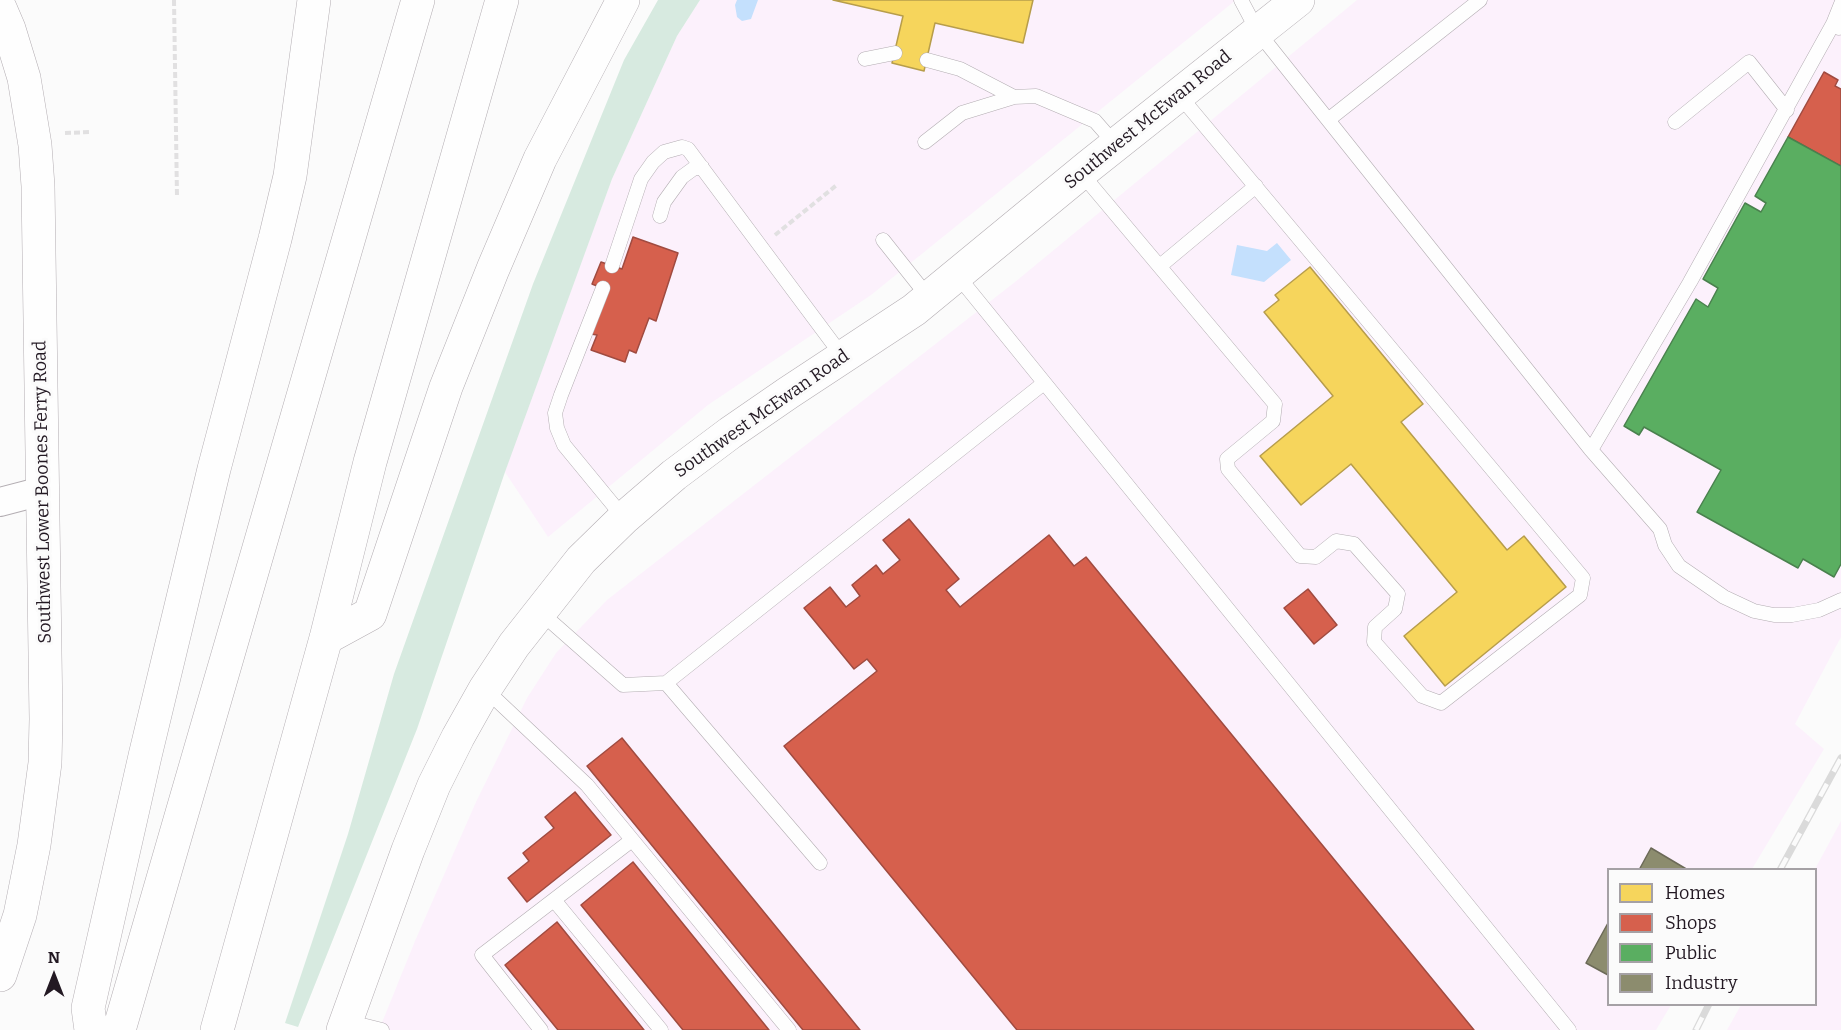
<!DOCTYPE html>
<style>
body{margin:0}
#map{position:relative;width:1841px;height:1030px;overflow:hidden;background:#fbfbfb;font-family:Bitter,serif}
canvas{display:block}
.legend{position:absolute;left:1607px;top:868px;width:210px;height:138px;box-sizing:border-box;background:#fbfbfb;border:2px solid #a5a1a5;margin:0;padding:8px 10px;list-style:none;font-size:18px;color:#231923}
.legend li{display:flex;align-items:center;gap:12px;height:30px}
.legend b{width:30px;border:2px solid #a5a1a5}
.north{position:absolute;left:24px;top:946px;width:60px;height:60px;-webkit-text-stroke:4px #fbfbfb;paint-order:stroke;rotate:0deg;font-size:16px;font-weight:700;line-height:24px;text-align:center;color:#231923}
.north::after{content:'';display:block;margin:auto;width:21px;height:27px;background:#231923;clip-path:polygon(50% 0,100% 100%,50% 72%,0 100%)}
</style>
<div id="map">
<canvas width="1841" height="1030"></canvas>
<ul class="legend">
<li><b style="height:16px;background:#f6d55c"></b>Homes</li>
<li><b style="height:16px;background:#d6604d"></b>Shops</li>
<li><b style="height:16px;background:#5aae61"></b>Public</li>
<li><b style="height:16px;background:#8c8c6e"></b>Industry</li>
</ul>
<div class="north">N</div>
</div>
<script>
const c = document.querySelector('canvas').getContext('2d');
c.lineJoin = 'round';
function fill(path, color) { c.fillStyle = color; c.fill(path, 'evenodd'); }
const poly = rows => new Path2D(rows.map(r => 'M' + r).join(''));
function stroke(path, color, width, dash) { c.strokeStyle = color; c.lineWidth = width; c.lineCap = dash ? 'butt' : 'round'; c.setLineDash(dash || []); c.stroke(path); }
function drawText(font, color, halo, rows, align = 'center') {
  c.font = font + ' Bitter,serif'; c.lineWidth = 6; c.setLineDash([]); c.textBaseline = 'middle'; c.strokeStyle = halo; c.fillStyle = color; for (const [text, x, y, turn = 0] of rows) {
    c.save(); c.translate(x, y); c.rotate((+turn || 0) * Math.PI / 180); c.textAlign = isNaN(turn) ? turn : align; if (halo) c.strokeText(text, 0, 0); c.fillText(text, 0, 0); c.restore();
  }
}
fill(poly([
 [700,0,1236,0,871,295,708,405,548,537,505,472,517,433,612,179,677,36],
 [1357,0,1841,0,1841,637,1795,724,1824,749,1752,869,1608,870,1608,1004,1671,1005,1656,1030,379,1030,415,941,476,802,527,698,556,653,607,600,1015,282],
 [1841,821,1841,1030,1727,1030,1741,1005,1816,1004,1815,869]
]), '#fcf1fc');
fill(poly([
 [658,0,700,0,677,36,612,179,505,472,417,729,298,1027,285,1023,348,834,394,674,533,284,624,60]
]), '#d7eae0');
fill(poly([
 [737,0,758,0,751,19,742,21,737,17,735,5],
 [1277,243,1291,260,1264,282,1231,275,1237,245,1267,251]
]), '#c4e0fd');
const homes = poly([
 [833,0,1033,0,1023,43,935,23,924,71,892,63,903,16,833,0],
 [1310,267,1423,404,1401,422,1507,550,1524,536,1566,587,1445,686,1404,636,1457,592,1351,464,1301,505,1260,456,1333,396,1264,312,1279,300,1275,295,1310,267]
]);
fill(homes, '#f6d55c');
stroke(homes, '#b79d4b', 1.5);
const shops = poly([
 [1824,72,1838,80,1835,86,1841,89,1841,166,1788,137,1824,72],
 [633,237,678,253,656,321,649,318,636,353,629,350,625,362,591,350,597,335,591,334,607,290,592,284,601,262,622,269,633,237],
 [909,519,959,579,946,590,960,607,1049,535,1074,566,1086,557,1474,1030,1017,1030,784,746,877,671,867,659,854,669,804,608,830,587,846,607,860,596,852,585,876,565,883,574,900,560,883,540,909,519],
 [1308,589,1337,625,1314,644,1284,608,1308,589],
 [622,738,860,1030,803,1030,587,766,622,738],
 [575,792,611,835,527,902,508,878,529,861,523,853,554,828,545,817,575,792],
 [633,862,769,1030,683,1030,581,905,633,862],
 [557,922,644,1030,558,1030,505,965,557,922]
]);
fill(shops, '#d6604d');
stroke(shops, '#a04b40', 1.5);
const public = poly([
 [1788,137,1841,166,1841,564,1834,577,1803,559,1798,568,1697,512,1721,470,1644,427,1639,435,1624,426,1696,299,1708,307,1718,288,1703,279,1745,203,1761,212,1766,203,1755,196,1788,137]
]);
fill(public, '#5aae61');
stroke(public, '#4a814e', 1.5);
const industry = poly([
 [1651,848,1688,870,1639,870,1651,848],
 [1608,923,1608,975,1586,963,1608,923]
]);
fill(industry, '#8c8c6e');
stroke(industry, '#6c6a58', 1.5);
const service = poly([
 [1241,0,1258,32,1591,450],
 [1833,24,1690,282,1591,450,1660,529,1665,545,1679,566,1724,597,1754,611,1774,615,1792,615,1819,610,1841,600],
 [1839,28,1833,24,1841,4],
 [865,59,895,53],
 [927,60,960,69,1014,97],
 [1328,120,1480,0],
 [1675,122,1749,62,1787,110],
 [925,142,962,113,1014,97,1036,96,1095,121,1116,145],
 [1081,173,1275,404,1273,421,1227,459,1228,469,1300,556,1316,557,1336,541,1354,544,1398,594,1395,609,1375,627,1374,642,1422,696,1441,703,1580,595,1583,578,1179,95],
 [660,216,664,202,682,177,693,169,702,167],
 [883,240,929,298],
 [612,266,641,179,653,162,664,152,682,147,688,149,843,357],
 [1160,266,1256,186],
 [957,275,1569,1030],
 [603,288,561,395,555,413,557,428,564,445,624,518],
 [539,611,623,685,666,683,1044,383],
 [666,683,820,863],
 [485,689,587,785,789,1030],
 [554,900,661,1030],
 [346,1021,382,1030],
 [541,1030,482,955,632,840]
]);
const minor = poly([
 [0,502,42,491]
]);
const tertiary = poly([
 [343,1030,408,850,434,785,458,737,485,689,514,645,581,560,624,518,674,475,730,433,788,393,914,310,1089,166,1298,0]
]);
const secondary = poly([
 [0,8,9,29,24,78,35,145,38,186,46,719,45,763,34,845,20,915,0,975]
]);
const motorway = poly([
 [326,638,370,614,446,387,493,269,540,159,623,0],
 [91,1030,88,1008,145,756,214,469,275,239,290,176,314,0],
 [119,1030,418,0],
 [217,1030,326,638,370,462,502,0]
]);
stroke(service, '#b3adb2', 15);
stroke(minor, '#b3adb2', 30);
stroke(tertiary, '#b3adb2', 34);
stroke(secondary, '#b3adb2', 34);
stroke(motorway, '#b3adb2', 34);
stroke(poly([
 [174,0,177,197],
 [65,133,91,132],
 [775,235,838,184]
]), '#e1e0e1', 4, [6, 3]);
stroke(service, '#fefefe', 14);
stroke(minor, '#fefefe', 28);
stroke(tertiary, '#fefefe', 33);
stroke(secondary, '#fefefe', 33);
stroke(motorway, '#fefefe', 33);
const rail = poly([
 [1780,870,1841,758],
 [1696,1030,1709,1004]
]);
stroke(rail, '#dadada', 7);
stroke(rail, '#fbfbfb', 4.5, [14]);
drawText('18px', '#231923', '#fbfbfb', [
 ["Southwest McEwan Road",1148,120,-39],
 ["Southwest McEwan Road",762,414,-35],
 ["Southwest Lower Boones Ferry Road",43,492,-91]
]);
</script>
